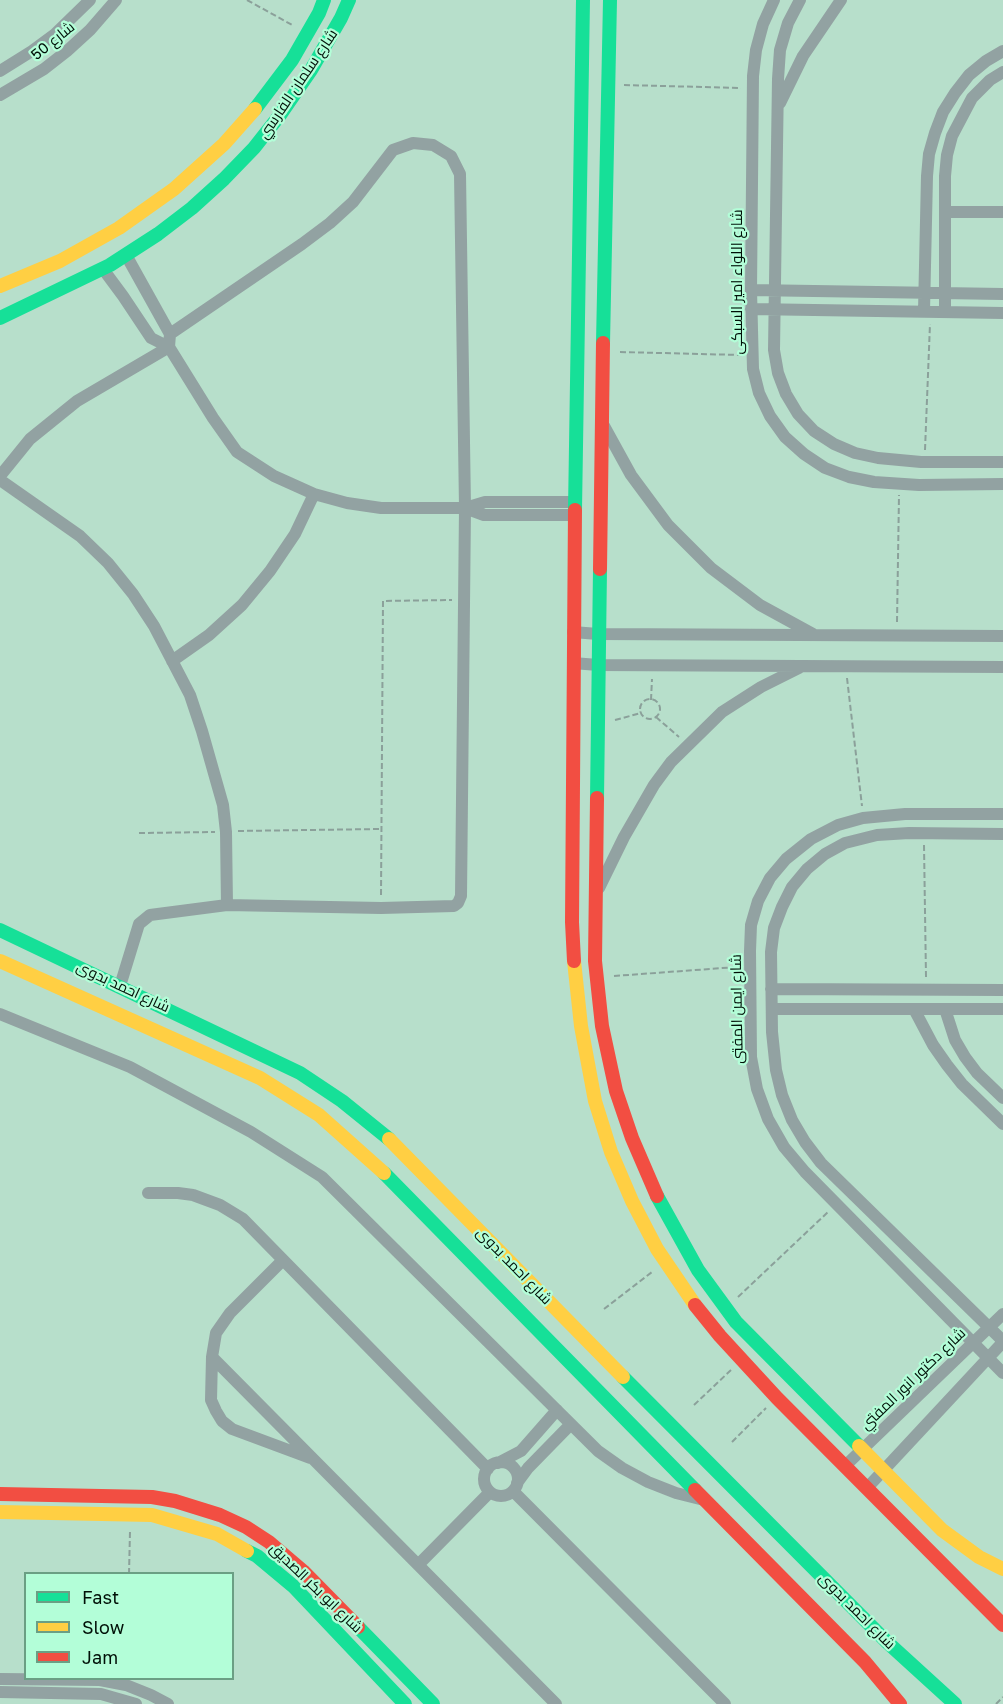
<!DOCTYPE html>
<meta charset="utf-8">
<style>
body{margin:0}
#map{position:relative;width:1003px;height:1704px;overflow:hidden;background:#b7dfcb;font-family:"Golos Text",sans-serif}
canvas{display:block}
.legend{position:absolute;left:24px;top:1572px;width:210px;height:108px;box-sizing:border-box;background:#b3fed8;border:2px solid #6b9f84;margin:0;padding:8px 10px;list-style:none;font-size:18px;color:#001007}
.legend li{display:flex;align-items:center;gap:12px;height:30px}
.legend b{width:30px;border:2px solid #6b9f84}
</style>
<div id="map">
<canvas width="1003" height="1704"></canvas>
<ul class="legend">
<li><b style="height:8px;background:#16e098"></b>Fast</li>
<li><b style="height:8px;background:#ffcf43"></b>Slow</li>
<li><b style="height:8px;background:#f24e42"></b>Jam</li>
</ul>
</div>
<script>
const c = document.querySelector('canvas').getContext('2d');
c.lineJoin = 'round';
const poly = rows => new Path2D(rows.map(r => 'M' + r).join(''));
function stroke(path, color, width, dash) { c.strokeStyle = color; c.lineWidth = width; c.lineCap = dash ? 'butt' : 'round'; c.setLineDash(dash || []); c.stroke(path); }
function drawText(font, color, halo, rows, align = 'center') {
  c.font = font + ' "Golos Text",Cairo,sans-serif'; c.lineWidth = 4.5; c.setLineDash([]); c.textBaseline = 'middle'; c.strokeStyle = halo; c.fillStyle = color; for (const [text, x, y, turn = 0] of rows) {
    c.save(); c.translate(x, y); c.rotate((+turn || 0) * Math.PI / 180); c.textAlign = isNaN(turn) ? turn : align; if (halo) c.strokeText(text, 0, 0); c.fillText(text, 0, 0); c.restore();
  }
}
stroke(poly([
 [247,0,294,26],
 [624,85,741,88],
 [620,352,740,355],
 [925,450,930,324],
 [897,622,899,495],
 [847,678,862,806],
 '640 709a10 10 0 1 1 20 0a10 10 0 1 1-20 0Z',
 [651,700,652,679],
 [656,717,679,737],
 [615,720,641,713],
 [238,831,381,829],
 [139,833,215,832],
 [924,845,926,977],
 [381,895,383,601,452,600],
 [614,976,737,967],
 [738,1297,828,1212],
 [604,1309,652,1272],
 [694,1405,731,1370],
 [732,1442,766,1408],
 [129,1574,130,1531],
 [996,1704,1003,1697]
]), '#8ba09a', 2, [6, 3]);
stroke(poly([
 [774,0,763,24,756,50,753,76,751,290,753,369,759,393,770,416,785,437,804,454,825,468,849,477,874,482,919,485,1003,484],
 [800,0,788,23,780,50,778,79,774,350,778,373,786,394,798,414,814,431,834,444,855,453,878,458,921,462,1003,462],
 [0,71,32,51,55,34,90,0],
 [0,95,44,69,67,51,90,30,116,0],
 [780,103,803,56,841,0],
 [945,212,1003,212],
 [103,269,123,296,151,338,169,347,170,334,126,255],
 [751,290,1003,294],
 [751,309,1003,313],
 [924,311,927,176,929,154,935,133,943,112,955,93,969,75,986,61,1003,51],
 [945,312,945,176,947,155,952,136,972,98,990,80,1003,72],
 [604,426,631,475,668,525,711,568,760,605,813,634],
 [0,476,30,439,77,401,169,347,213,418,237,452,274,476,314,494,347,503,381,508,465,508,485,502,575,502],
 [0,480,80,536,108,563,133,594,154,626,190,695,202,731,223,805,226,832,227,905],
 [465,508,484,515,575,515],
 [573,632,598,634,1003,636],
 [172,661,209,635,242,605,270,571,295,534,314,494],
 [573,663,598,665,1003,667],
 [1003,814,905,814,863,818,838,825,811,839,786,859,770,878,758,901,751,925,750,951,751,1057,757,1089,768,1119,784,1147,805,1172,1003,1373],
 [1003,834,909,833,877,835,845,843,825,854,807,869,792,887,782,907,774,928,771,952,772,1032,776,1070,782,1095,792,1120,805,1142,821,1163,1003,1341],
 [599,888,624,837,654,785,671,762,722,712,761,687,799,668],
 [120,986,139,924,150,915,227,905,381,908,454,906,458,903,461,896,465,508,460,174,451,156,433,145,413,143,393,150,353,202,330,223,302,244,170,334],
 [771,989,1003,990],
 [772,1009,1003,1009],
 [914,1009,933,1045,947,1065,962,1084,1003,1124],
 [945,1009,955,1040,965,1057,977,1073,1003,1098],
 [0,1014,130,1067,251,1132,322,1177,598,1451,622,1468,648,1482,676,1493,704,1500],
 [148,1193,178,1193,193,1195,220,1205,243,1219,488,1469],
 [283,1260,230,1313,216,1333,212,1357,211,1400,216,1411,222,1421,232,1429,310,1458],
 [212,1357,556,1704],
 '484 1479a17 17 0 1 1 34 0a17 17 0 1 1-34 0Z',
 [498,1463,521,1451,557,1410],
 [845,1466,1003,1314],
 [517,1483,528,1468,571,1424],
 [867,1488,1003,1342],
 [513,1491,725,1704],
 [418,1565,490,1492],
 [0,1679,100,1680,126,1685,151,1695,168,1704],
 [0,1692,101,1694,136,1704]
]), '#92a2a2', 12);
stroke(poly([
 [255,109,292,60,319,13,324,0],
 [0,318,110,265,158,234,192,208,224,179,254,148,280,115,311,70,341,18,349,0],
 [603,343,610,0],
 [575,510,583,0],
 [597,798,600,569],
 [0,930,300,1073,342,1101,389,1139],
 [384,1173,695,1490],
 [657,1196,698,1270,736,1322,859,1446],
 [623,1377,887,1642,955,1704],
 [247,1551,257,1556,293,1586,405,1704],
 [358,1627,433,1704]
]), '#16e098', 14);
stroke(poly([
 [0,286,60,261,119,228,174,189,224,144,255,109],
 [0,961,260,1078,319,1115,384,1173],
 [574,961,581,1026,595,1101,611,1152,632,1201,657,1249,695,1305],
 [389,1139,623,1377],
 [859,1446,942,1530,979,1557,1003,1569],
 [0,1512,152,1515,217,1534,247,1551]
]), '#ffcf43', 14);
stroke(poly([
 [600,569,603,343],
 [597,798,595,961,602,1026,616,1091,632,1138,657,1196],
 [574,961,572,922,575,510],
 [695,1305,720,1336,777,1398,1003,1625],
 [695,1490,865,1662,900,1704],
 [0,1494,152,1497,175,1501,220,1515,246,1527,269,1542,303,1571,358,1627]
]), '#f24e42', 14);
drawText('15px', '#001007', '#b3fed8', [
 ["شارع 50",53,41,-39],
 ["شارع سلمان الفارسي",298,84,-56],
 ["شارع اللواء امير السبكى",737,282,-90],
 ["شارع احمد بدوى",123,987,25],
 ["شارع ايمن المفتى",737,1009,-91],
 ["شارع احمد بدوى",514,1266,46],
 ["شارع دكتور انور المفتي",913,1379,-44],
 ["شارع ابو بكر الصديق",316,1588,44],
 ["شارع احمد بدوى",857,1611,45]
]);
</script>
